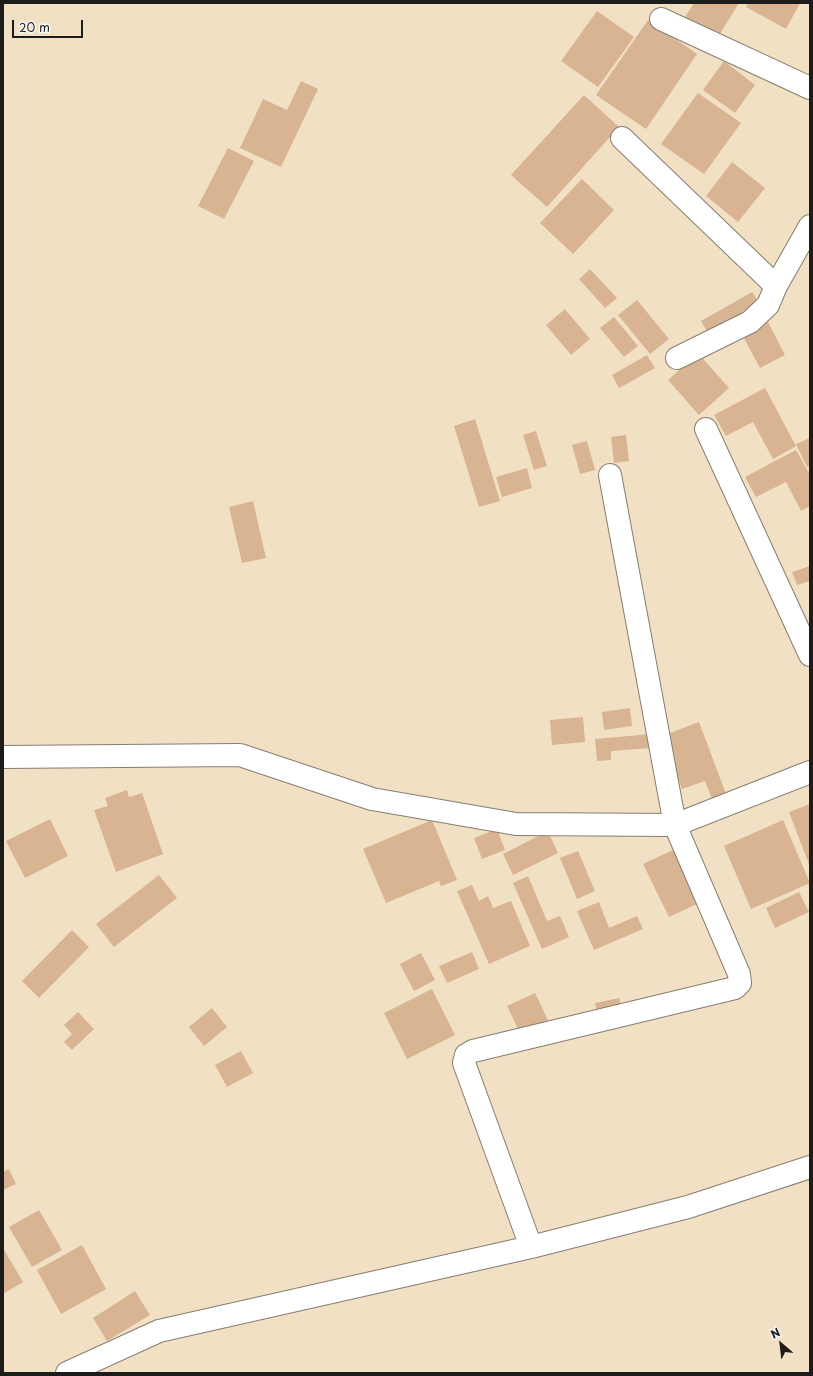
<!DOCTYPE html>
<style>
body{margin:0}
#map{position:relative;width:813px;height:1376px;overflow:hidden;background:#f1e0c4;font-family:"Playpen Sans",sans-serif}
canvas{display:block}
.frame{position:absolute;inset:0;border:4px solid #1c1c1c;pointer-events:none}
.north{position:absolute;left:761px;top:1324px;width:40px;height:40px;-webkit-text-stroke:3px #f6f6f2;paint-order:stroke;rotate:332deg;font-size:11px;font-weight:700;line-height:16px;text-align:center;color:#1c1c1c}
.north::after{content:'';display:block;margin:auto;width:14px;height:18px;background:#1c1c1c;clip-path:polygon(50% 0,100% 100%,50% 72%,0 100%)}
.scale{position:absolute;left:12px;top:20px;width:71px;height:18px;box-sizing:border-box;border:2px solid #1c1c1c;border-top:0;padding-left:5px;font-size:12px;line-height:14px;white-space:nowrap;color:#1c1c1c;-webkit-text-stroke:3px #f6f6f2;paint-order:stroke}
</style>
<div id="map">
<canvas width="813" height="1376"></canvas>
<div class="frame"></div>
<div class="north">N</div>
<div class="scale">20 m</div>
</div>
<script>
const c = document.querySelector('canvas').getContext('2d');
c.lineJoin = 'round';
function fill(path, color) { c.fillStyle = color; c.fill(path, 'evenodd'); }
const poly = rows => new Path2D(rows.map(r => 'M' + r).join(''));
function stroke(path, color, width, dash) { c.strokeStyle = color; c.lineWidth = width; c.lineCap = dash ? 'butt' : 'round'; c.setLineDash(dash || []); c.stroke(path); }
fill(poly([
 [694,3,739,3,718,37,685,17],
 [748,3,800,3,786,29,746,7],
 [597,11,634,37,598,87,561,61],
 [648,20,697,54,646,129,596,95],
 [724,61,755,85,735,113,703,90],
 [301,81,318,89,281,167,240,148,263,99,287,110],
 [698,93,741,123,704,174,661,144],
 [584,95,619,127,547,207,511,175],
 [228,148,254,161,224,219,198,206],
 [732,162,765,188,738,222,706,196],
 [582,179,614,210,573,254,540,223],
 [590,269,617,298,605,308,579,279],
 [752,292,759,303,708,333,701,321],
 [637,300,669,339,650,354,618,315],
 [565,309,590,339,571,355,546,325],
 [614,317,638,346,624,357,600,328],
 [767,320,785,355,760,368,741,333],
 [698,353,729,388,699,415,668,380],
 [647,355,655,368,619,388,612,375],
 [765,388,796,446,773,459,753,422,726,436,714,415],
 [475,419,500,501,479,507,454,426],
 [536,431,547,466,534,470,523,435],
 [626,435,629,461,614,463,611,437],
 [810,438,810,466,807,467,796,444],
 [587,441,595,470,580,474,572,445],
 [796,450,810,475,810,506,801,511,786,482,756,497,745,477],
 [527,468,532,488,502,497,496,477],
 [253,501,266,558,242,563,229,507],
 [810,566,810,581,797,585,792,572],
 [630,708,632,726,604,730,602,712],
 [583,717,585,742,552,745,550,720],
 [699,722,726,794,712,799,705,781,682,789,662,736],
 [651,734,652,748,611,751,611,760,597,761,595,739],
 [127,790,129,797,142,793,163,854,116,872,94,810,108,806,105,798],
 [810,804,810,867,789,812],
 [50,819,68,856,25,878,6,841],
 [432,820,457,880,441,886,439,881,386,903,363,849],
 [783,820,810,883,751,909,724,846],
 [497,829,505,850,482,859,474,838],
 [548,831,558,853,513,875,503,854],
 [675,849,701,902,669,917,643,864],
 [578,851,595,891,577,899,560,858],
 [159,875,177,898,114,947,96,924],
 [528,876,547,921,560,916,569,937,542,949,513,883],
 [472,885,479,901,488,896,493,908,511,901,530,946,489,964,457,891],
 [799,892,809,912,775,928,766,908],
 [599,902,609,928,637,916,643,929,594,950,577,911],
 [72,930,89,947,39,998,22,981],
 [472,952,479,969,447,983,439,966],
 [421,953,435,980,414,991,400,964],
 [432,989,455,1035,407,1059,384,1013],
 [535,993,548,1020,520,1033,507,1006],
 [619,998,623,1012,598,1017,595,1003],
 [212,1008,227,1027,204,1046,189,1027],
 [78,1012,94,1029,72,1050,64,1042,72,1034,64,1025],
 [241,1051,253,1073,227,1087,215,1065],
 [9,1169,16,1184,3,1190,3,1172],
 [39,1210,62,1250,32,1267,9,1227],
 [82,1245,106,1289,61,1314,37,1270],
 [3,1248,23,1282,3,1294],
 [135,1291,150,1315,107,1341,93,1318]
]), '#d9b492');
const minor = poly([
 [661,19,810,88],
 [622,138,776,286],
 [677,358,750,322,768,305,776,286,810,226],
 [706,429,810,655],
 [531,1247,464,1063,466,1055,473,1051,735,988,740,983,739,974,675,825,610,475],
 [67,1373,159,1331,531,1247,688,1207,810,1167]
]);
const tertiary = poly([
 [3,757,240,755,372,799,516,824,675,825,810,772]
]);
stroke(minor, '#867e70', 24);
stroke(tertiary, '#867e70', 24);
stroke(minor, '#fff', 22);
stroke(tertiary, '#fff', 22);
</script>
